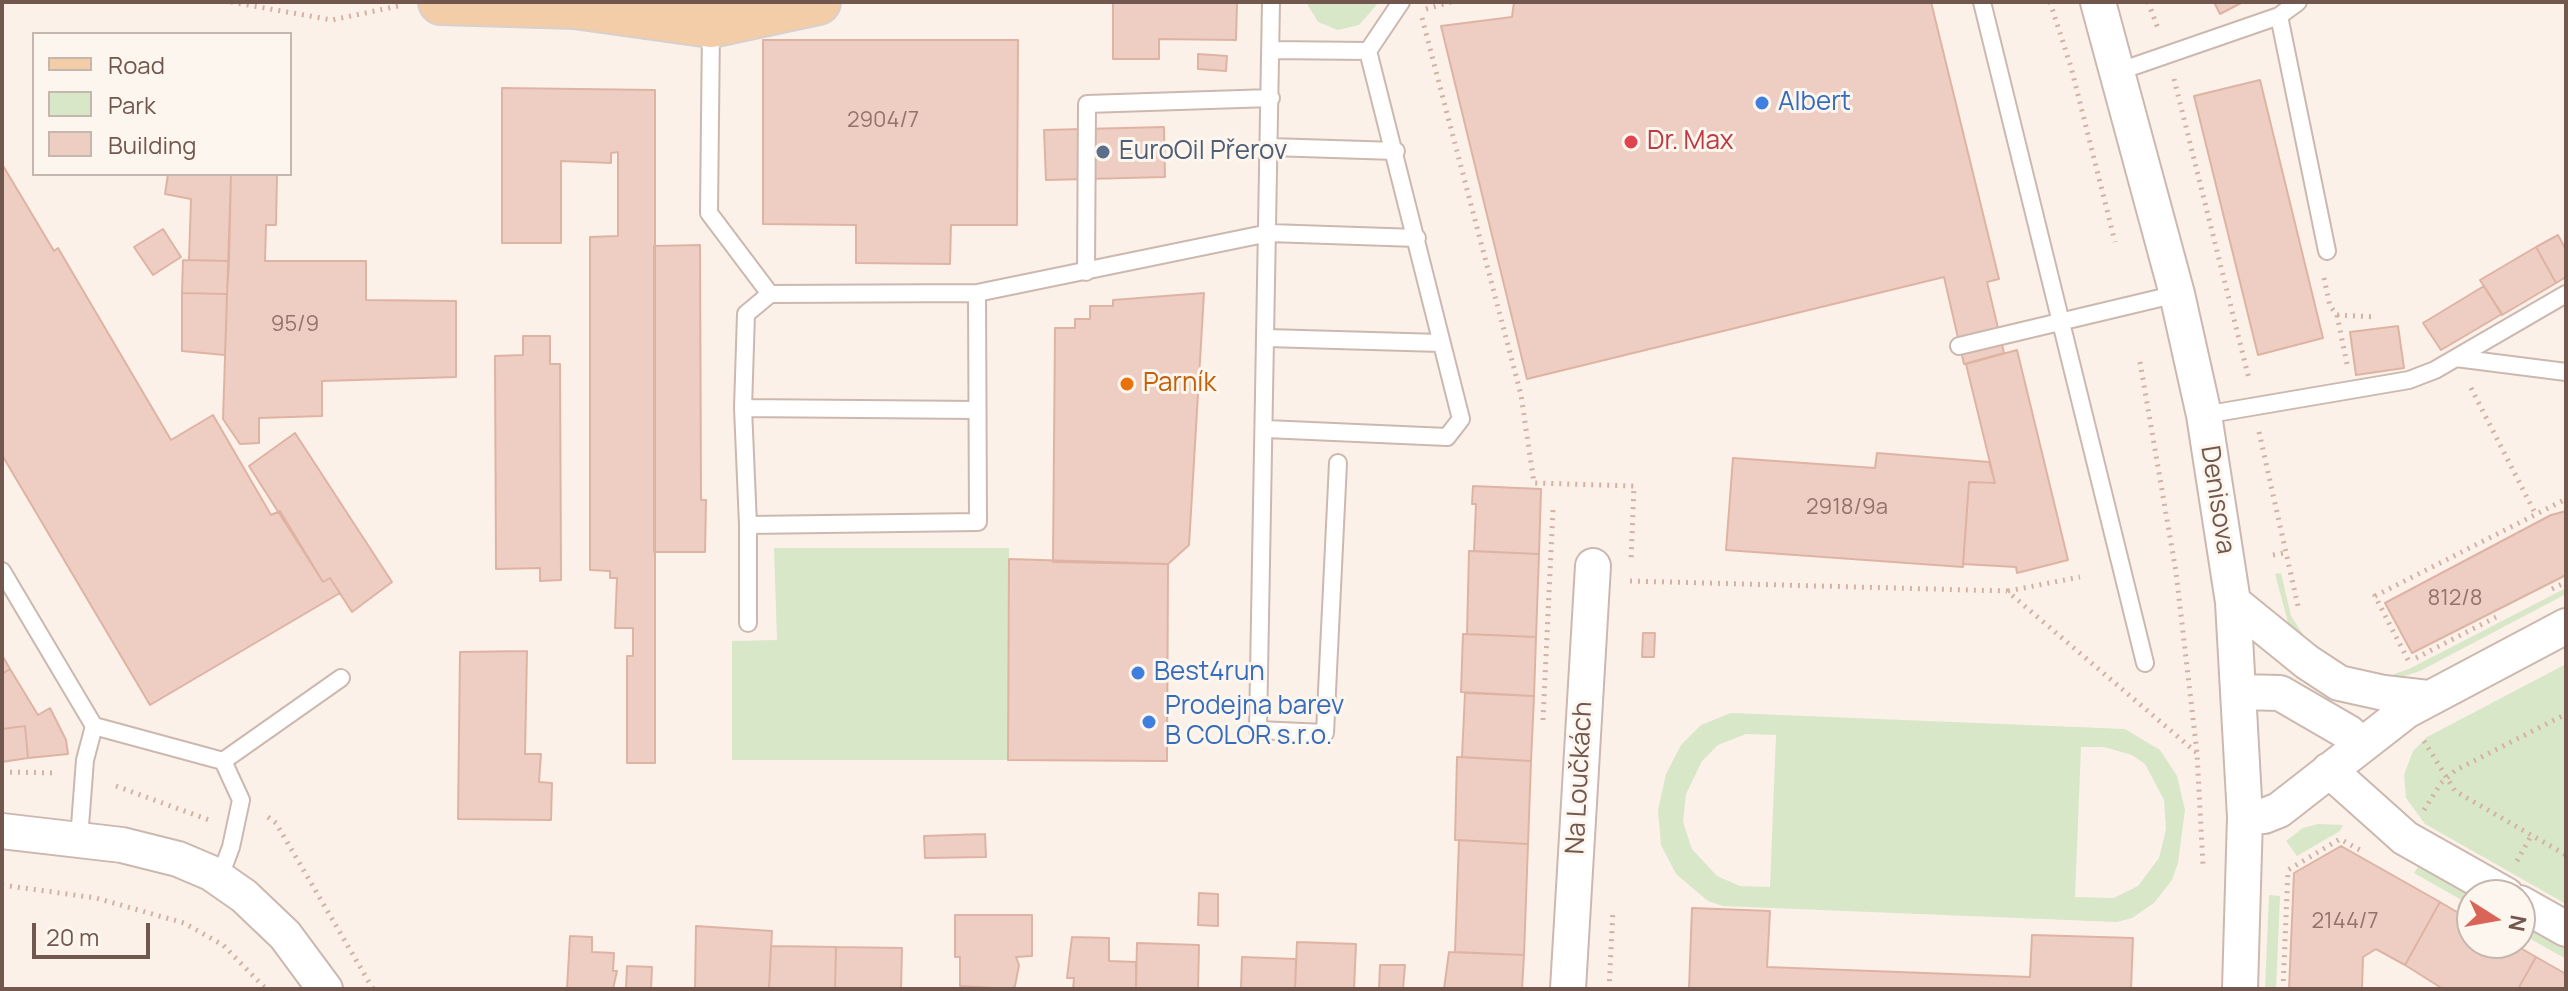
<!DOCTYPE html>
<meta charset="utf-8">
<style>
body{margin:0}
#map{position:relative;width:2568px;height:991px;overflow:hidden;background:#fbf1e8;font-family:Manrope,sans-serif}
canvas{display:block}
.frame{position:absolute;inset:0;border:4px solid #72574e;pointer-events:none}
.legend{position:absolute;left:32px;top:32px;width:260px;height:144px;box-sizing:border-box;background:#fdf6ee;border:2px solid #c5b6ae;margin:0;padding:10px 14px;list-style:none;font-size:24px;color:#72574e}
.legend li{display:flex;align-items:center;gap:16px;height:40px}
.legend b{width:40px;border:2px solid #c5b6ae}
.north{position:absolute;left:2456px;top:879px;width:80px;height:80px;box-sizing:border-box;background:#fdf6ee;border:2px solid #c5b6ae;border-radius:50%;rotate:101deg;font-size:22px;font-weight:700;line-height:32px;text-align:center;color:#72574e}
.north::after{content:'';display:block;margin:auto;width:28px;height:36px;background:#d96558;clip-path:polygon(50% 0,100% 100%,50% 72%,0 100%)}
.scale{position:absolute;left:32px;top:923px;width:118px;height:36px;box-sizing:border-box;border:4px solid #72574e;border-top:0;padding-left:10px;font-size:24px;line-height:28px;white-space:nowrap;color:#72574e;-webkit-text-stroke:6px #fdf6ee;paint-order:stroke}
</style>
<div id="map">
<canvas width="2568" height="991"></canvas>
<div class="frame"></div>
<ul class="legend">
<li><b style="height:10px;background:#f3cda7"></b>Road</li>
<li><b style="height:22px;background:#d8e7c8"></b>Park</li>
<li><b style="height:22px;background:#eecec2"></b>Building</li>
</ul>
<div class="north">N</div>
<div class="scale">20 m</div>
</div>
<script>
const c = document.querySelector('canvas').getContext('2d');
c.lineJoin = 'round';
function fill(path, color) { c.fillStyle = color; c.fill(path, 'evenodd'); }
const poly = rows => new Path2D(rows.map(r => 'M' + r).join(''));
function stroke(path, color, width, dash) { c.strokeStyle = color; c.lineWidth = width; c.lineCap = dash ? 'butt' : 'round'; c.setLineDash(dash || []); c.stroke(path); }
function drawText(font, color, halo, rows, align = 'center') {
  c.font = font + ' Manrope,sans-serif'; c.lineWidth = 6; c.setLineDash([]); c.textBaseline = 'middle'; c.strokeStyle = halo; c.fillStyle = color; for (const [text, x, y, turn = 0] of rows) {
    c.save(); c.translate(x, y); c.rotate((+turn || 0) * Math.PI / 180); c.textAlign = isNaN(turn) ? turn : align; if (halo) c.strokeText(text, 0, 0); c.fillText(text, 0, 0); c.restore();
  }
}
fill(poly([
 [1306,2,1379,2,1359,25,1338,30,1318,22],
 [774,548,1009,548,1008,760,732,760,732,641,777,640],
 [2281,573,2291,616,2306,639,2339,665,2360,673,2379,674,2380,680,2337,670,2289,626,2275,574],
 [2566,588,2566,594,2420,671,2395,679,2394,674,2409,669],
 [2566,664,2566,904,2425,824,2406,798,2404,775,2413,751,2427,737],
 [1731,713,2125,729,2160,750,2177,776,2185,810,2178,863,2172,880,2154,903,2132,918,2117,922,1723,906,1708,901,1676,874,1661,845,1658,810,1666,774,1681,745,1701,725],
 [1746,734,1776,735,1770,887,1740,886,1717,876,1692,849,1683,822,1686,794,1702,761,1718,745],
 [2081,747,2104,747,2132,755,2145,764,2164,800,2166,829,2159,858,2138,886,2114,898,2075,897],
 [2318,824,2343,825,2340,831,2297,856,2286,841,2303,828],
 [2420,864,2472,895,2472,906,2414,873],
 [2269,895,2280,896,2276,989,2265,989],
 [2520,921,2566,947,2566,959,2520,933]
]), '#d8e7c8');
const building = poly([
 [1113,2,1237,2,1236,40,1159,39,1159,59,1113,59,1113,2],
 [1514,2,1931,2,1999,279,1987,282,2004,353,1964,364,1944,277,1527,379,1441,26,1512,17,1514,2],
 [2214,2,2243,2,2220,14,2214,2],
 [763,40,1018,40,1017,225,951,225,950,264,856,263,856,225,763,224,763,40],
 [1198,54,1227,56,1226,71,1198,69,1198,54],
 [2260,80,2323,338,2258,355,2194,96,2260,80],
 [502,88,655,90,655,763,627,763,627,656,633,656,633,628,615,628,617,578,610,578,610,571,590,570,590,237,618,236,618,152,611,153,611,163,561,161,561,243,502,243,502,88],
 [1164,127,1165,177,1046,180,1044,130,1164,127],
 [2,164,54,251,58,248,171,440,213,415,271,515,280,511,323,582,330,578,340,593,150,705,2,455,2,164],
 [168,174,231,174,229,261,189,260,191,199,165,194,168,174],
 [231,174,277,174,276,225,266,225,265,261,366,261,366,300,456,301,456,377,322,381,322,416,259,418,259,443,240,444,223,419,231,174],
 [163,229,181,257,153,275,134,247,163,229],
 [2558,235,2566,250,2566,277,2556,283,2536,247,2558,235],
 [700,245,701,500,706,500,705,552,654,552,654,246,700,245],
 [2536,247,2556,283,2502,315,2480,280,2536,247],
 [183,260,229,261,227,294,182,293,183,260],
 [2484,286,2502,314,2441,350,2423,323,2484,286],
 [182,293,227,294,225,355,182,351,182,293],
 [1204,293,1189,545,1168,564,1053,562,1055,328,1075,328,1075,319,1090,319,1090,306,1113,306,1113,300,1204,293],
 [2398,326,2404,368,2356,375,2350,332,2398,326],
 [523,336,550,336,550,364,560,364,561,580,540,581,540,568,496,569,495,356,523,355,523,336],
 [2017,350,2068,560,2017,573,2016,567,1963,564,1969,482,1995,483,1966,364,2017,350],
 [295,433,392,582,352,612,330,578,323,582,249,466,295,433],
 [1877,453,1989,462,1995,483,1969,482,1963,567,1726,550,1733,458,1875,468,1877,453],
 [1473,486,1541,489,1539,554,1474,551,1476,504,1472,504,1473,486],
 [2566,511,2566,575,2412,653,2385,603,2551,515,2566,511],
 [1469,551,1539,554,1536,637,1467,634,1469,551],
 [1009,559,1168,564,1167,761,1008,760,1009,559],
 [1643,633,1655,633,1654,657,1642,657,1643,633],
 [1463,634,1536,637,1534,696,1461,692,1463,634],
 [527,651,525,754,541,754,539,782,552,783,551,820,458,819,460,652,527,651],
 [2,655,10,669,2,674,2,655],
 [10,669,38,715,50,708,66,740,68,754,28,758,25,726,2,729,2,674,10,669],
 [1465,693,1534,696,1531,761,1462,757,1465,693],
 [25,726,28,758,2,762,2,729,25,726],
 [1457,757,1531,761,1528,844,1455,840,1457,757],
 [985,834,986,857,925,858,924,836,985,834],
 [1459,840,1528,844,1524,955,1455,952,1459,840],
 [2341,846,2440,902,2405,965,2376,949,2363,957,2362,989,2289,989,2294,873,2341,846],
 [1199,893,1218,894,1218,926,1198,925,1199,893],
 [2440,902,2472,921,2472,943,2512,943,2536,957,2518,989,2443,989,2405,965,2440,902],
 [1692,908,1770,911,1767,967,2030,977,2032,935,2133,938,2131,989,1689,989,1692,908],
 [955,915,1032,915,1032,956,1016,957,1019,965,1015,986,1011,989,960,986,960,957,955,957,955,915],
 [696,926,772,931,769,989,695,989,696,926],
 [570,936,592,937,592,952,614,953,613,971,617,971,613,989,567,989,570,936],
 [1072,937,1109,938,1109,961,1136,962,1136,989,1073,989,1074,978,1067,978,1072,937],
 [1297,942,1356,944,1354,989,1295,989,1297,942],
 [1137,943,1199,945,1198,989,1136,989,1137,943],
 [771,946,836,947,835,989,769,989,771,946],
 [836,947,902,948,901,989,835,989,836,947],
 [1449,952,1524,955,1522,989,1444,989,1449,952],
 [1242,957,1296,959,1295,989,1241,989,1242,957],
 [2536,957,2566,974,2566,989,2518,989,2536,957],
 [1380,965,1405,965,1403,989,1379,989,1380,965],
 [627,966,652,967,651,989,626,989,627,966]
]);
fill(building, '#eecec2');
stroke(building, '#dfb3a4', 2);
const service = poly([
 [1271,2,1258,730,1325,733,1338,463],
 [1982,2,2145,663],
 [2279,16,2327,251],
 [711,25,709,213,770,294],
 [1271,50,1368,51],
 [2117,72,2279,16,2298,2],
 [1270,147,1396,151],
 [1086,272,1087,104,1271,98],
 [977,293,770,294,746,314,743,408,748,525,978,522,977,293,1269,233,1417,238],
 [1267,338,1441,343],
 [1959,346,2177,294],
 [2456,358,2566,372],
 [743,408,977,410],
 [2204,415,2409,380,2435,370,2566,294],
 [1266,429,1447,437,1461,419,1368,51,1401,2],
 [2,571,94,726,85,760,79,839],
 [748,623,748,525],
 [94,726,223,761],
 [219,879,231,847,241,800,223,761,341,678]
]);
const minor = poly([
 [2098,2,2177,294,2204,415,2233,602,2245,817,2240,989],
 [2233,602,2307,662,2339,683,2384,693,2428,698],
 [2240,692,2280,693,2349,733,2360,745],
 [2329,770,2405,838,2506,895],
 [2245,817,2264,816,2279,810,2406,711,2566,626],
 [2,831,122,845,178,859,211,873,244,896,285,935,325,989],
 [2520,903,2566,929],
 [1568,989,1593,566]
]);
const primary = poly([
 [441,2,575,6,711,25,818,2]
]);
stroke(service, '#ccb8af', 20);
stroke(minor, '#ccb8af', 38);
stroke(primary, '#d8d0cd', 48);
stroke(poly([
 [231,2,332,20,403,5],
 [2050,2,2071,67,2115,242],
 [2148,2,2159,31],
 [1426,9,1451,2],
 [1422,18,1521,395,1534,483,1634,486,1631,561],
 [2174,79,2249,379],
 [2324,278,2330,306,2337,315,2347,364],
 [2337,315,2377,317],
 [2140,362,2176,572,2197,753,2203,865],
 [2471,388,2536,515],
 [2259,432,2298,606],
 [2273,555,2284,553],
 [1630,581,2007,591,2197,753],
 [2552,589,2566,582],
 [2008,591,2080,577],
 [2416,658,2496,617],
 [2408,660,2375,596,2566,499],
 [1543,720,1553,510],
 [2424,741,2455,791,2566,855],
 [2,772,57,773],
 [116,786,209,820],
 [2424,810,2441,783,2456,770,2566,714],
 [268,817,276,823,373,989],
 [2517,861,2531,836],
 [2,885,96,898,184,923,223,945,266,989],
 [1609,989,1613,910],
 [2283,989,2288,870,2340,839,2360,850]
]), '#d3b1a5', 5, [2, 6]);
stroke(service, '#fff', 16);
stroke(minor, '#fff', 34);
stroke(primary, '#f3cda7', 44);
for (const [x, y, r, color] of [
 [1762,103,8,"#3f7fe0"],
 [1631,142,8,"#e0444e"],
 [1103,152,8,"#5c6f8a"],
 [1127,384,8,"#e8710a"],
 [1138,673,8,"#3f7fe0"],
 [1149,722,8,"#3f7fe0"]
]) { const dot = new Path2D(); dot.arc(x, y, r, 0, 2 * Math.PI); c.fillStyle = color; c.fill(dot); stroke(dot, '#fdf6ee', 3); }
drawText('22px', '#91756b', null, [
 ["2904/7",883,121],
 ["95/9",295,325],
 ["2918/9a",1847,508],
 ["812/8",2455,599],
 ["2144/7",2345,922]
]);
drawText('26px', '#366cbe', '#fdf6ee', [
 ["Albert",1778,103],
 ["Best4run",1154,673],
 ["Prodejna barev",1165,707],
 ["B COLOR s.r.o.",1165,737]
], 'left');
drawText('26px', '#be3a42', '#fdf6ee', [
 ["Dr. Max",1647,142]
], 'left');
drawText('26px', '#4e5e75', '#fdf6ee', [
 ["EuroOil Přerov",1119,152]
], 'left');
drawText('26px', '#c56008', '#fdf6ee', [
 ["Parník",1143,384]
], 'left');
drawText('26px', '#72574e', '#fdf6ee', [
 ["Denisova",2217,500,81],
 ["Na Loučkách",1580,778,-87]
]);
</script>
